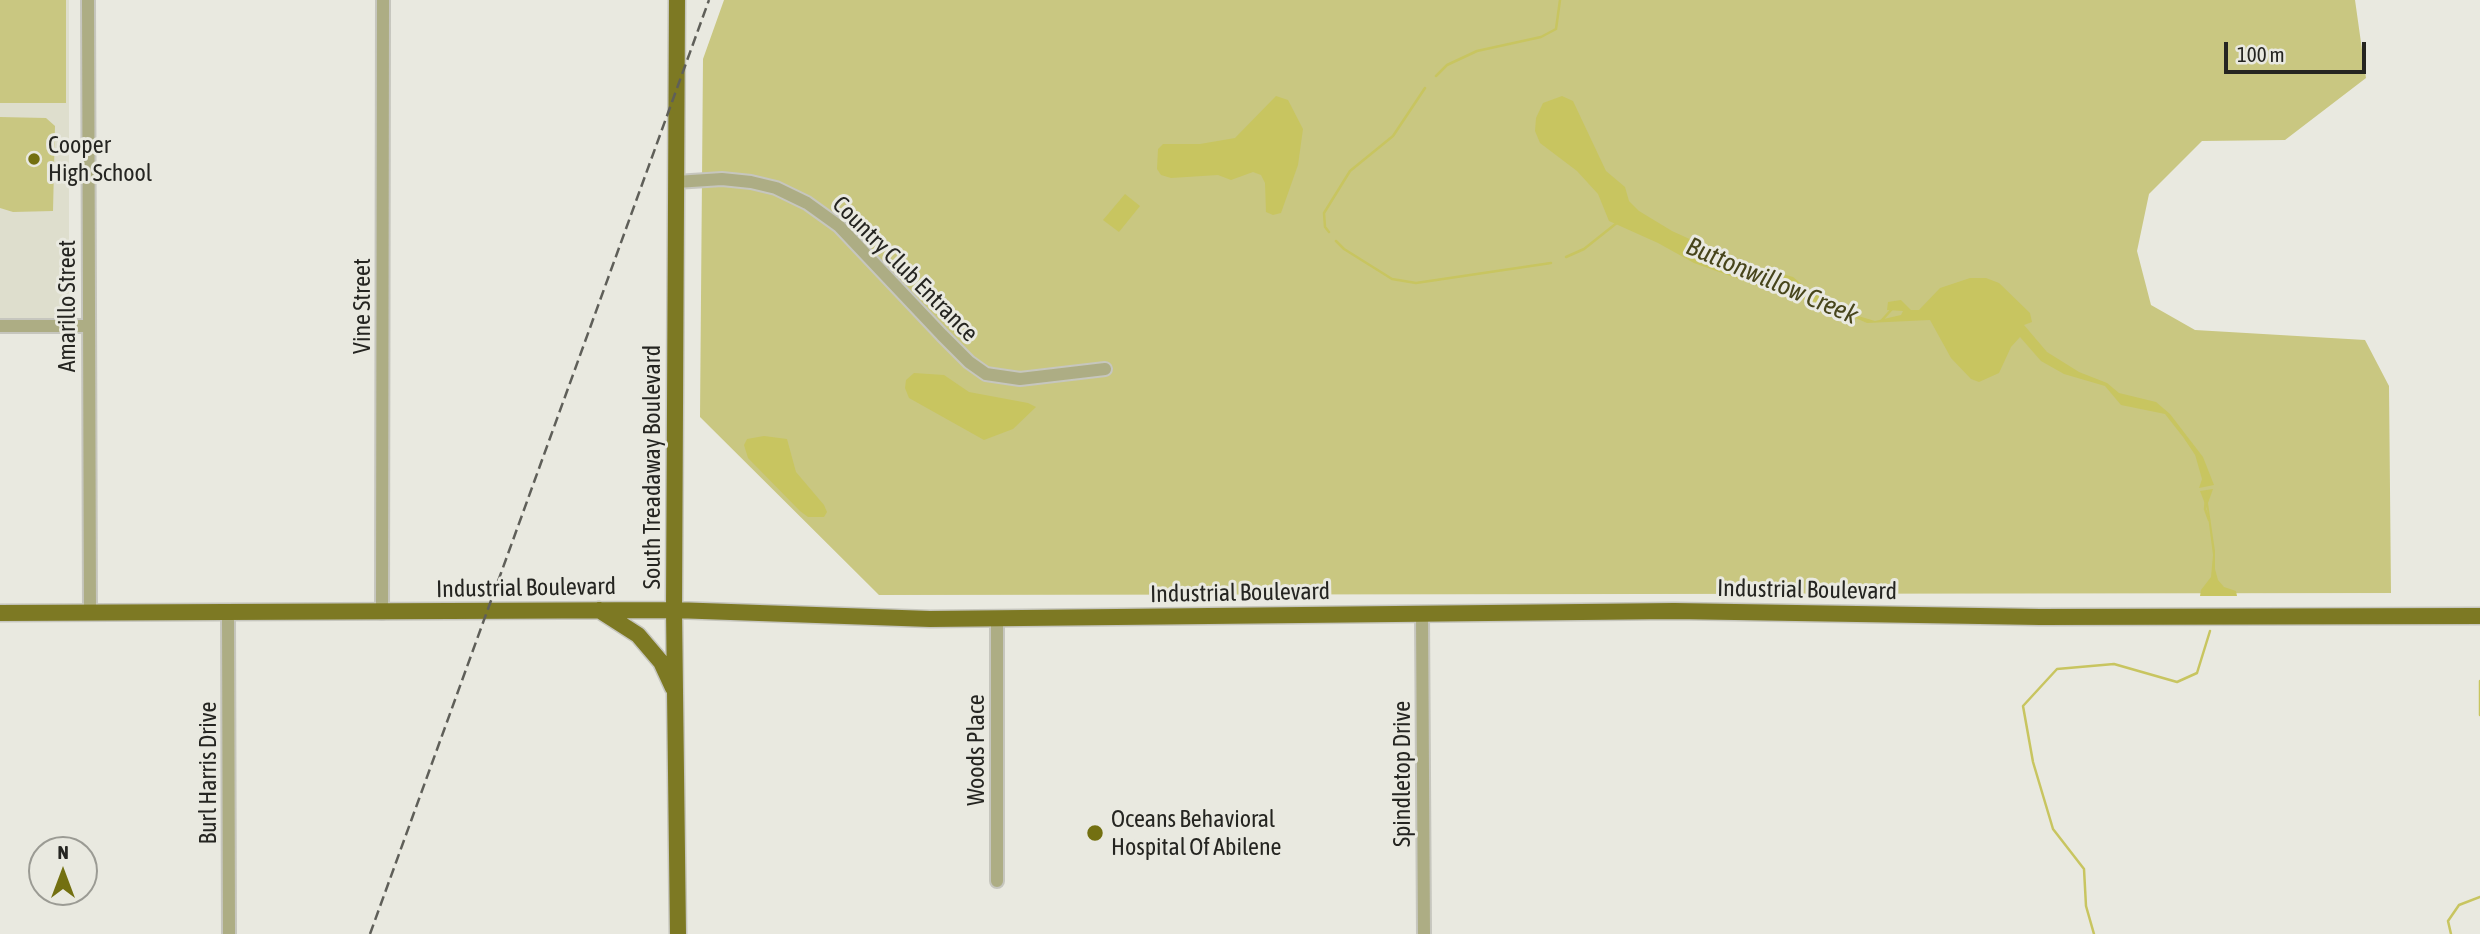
<!DOCTYPE html>
<style>
body{margin:0}
#map{position:relative;width:2480px;height:934px;overflow:hidden;background:#e9e9e0;font-family:"Asap Condensed",sans-serif}
canvas{display:block}
.north{position:absolute;left:28px;top:836px;width:70px;height:70px;box-sizing:border-box;background:#e9e9e0;border:2px solid #9b9b94;border-radius:50%;rotate:0deg;font-size:19px;font-weight:700;line-height:28px;text-align:center;color:#252521}
.north::after{content:'';display:block;margin:auto;width:24px;height:32px;background:#737011;clip-path:polygon(50% 0,100% 100%,50% 72%,0 100%)}
.scale{position:absolute;left:2224px;top:42px;width:142px;height:32px;box-sizing:border-box;border:4px solid #252521;border-top:0;padding-left:9px;font-size:21px;line-height:24px;white-space:nowrap;color:#252521;-webkit-text-stroke:5px #e9e9e0;paint-order:stroke}
</style>
<div id="map">
<canvas width="2480" height="934"></canvas>
<div class="north">N</div>
<div class="scale">100 m</div>
</div>
<script>
const c = document.querySelector('canvas').getContext('2d');
c.lineJoin = 'round';
function fill(path, color) { c.fillStyle = color; c.fill(path, 'evenodd'); }
const poly = rows => new Path2D(rows.map(r => 'M' + r).join(''));
function stroke(path, color, width, dash) { c.strokeStyle = color; c.lineWidth = width; c.lineCap = dash ? 'butt' : 'round'; c.setLineDash(dash || []); c.stroke(path); }
function drawText(font, color, halo, rows, align = 'center') {
  c.font = font + ' "Asap Condensed",sans-serif'; c.lineWidth = 6; c.setLineDash([]); c.textBaseline = 'middle'; c.strokeStyle = halo; c.fillStyle = color; for (const [text, x, y, turn = 0] of rows) {
    c.save(); c.translate(x, y); c.rotate((+turn || 0) * Math.PI / 180); c.textAlign = isNaN(turn) ? turn : align; if (halo) c.strokeText(text, 0, 0); c.fillText(text, 0, 0); c.restore();
  }
}
fill(poly([
 [0,0,69,0,69,318,0,318]
]), '#dedecd');
fill(poly([
 [0,0,66,0,66,103,0,103],
 [724,0,2355,0,2366,78,2285,140,2202,141,2149,194,2137,251,2151,305,2195,330,2365,340,2389,386,2391,593,879,595,700,417,703,59],
 [0,117,46,118,55,126,53,211,13,212,0,208]
]), '#c9c781');
fill(poly([
 [1276,96,1288,100,1303,129,1298,165,1281,213,1273,215,1266,212,1265,183,1261,175,1253,172,1231,180,1218,175,1171,178,1161,175,1157,169,1158,149,1163,144,1200,144,1235,138],
 [1562,96,1573,101,1606,171,1625,187,1629,201,1639,211,1672,231,1738,261,1793,277,1812,293,1855,315,1875,321,1901,315,1903,311,1887,310,1888,302,1901,300,1911,310,1919,310,1940,288,1970,278,1986,278,1999,283,2030,313,2032,322,2024,325,2047,352,2079,372,2107,383,2119,393,2156,402,2170,414,2203,457,2214,485,2199,488,2202,479,2194,451,2165,414,2121,405,2105,386,2064,374,2041,361,2020,337,2011,347,1999,373,1979,382,1971,379,1951,358,1930,320,1867,323,1821,303,1783,295,1694,263,1658,243,1609,221,1598,194,1577,171,1540,143,1535,131,1536,118,1543,103],
 [1125,194,1140,206,1119,232,1103,220],
 [914,373,944,375,969,392,1028,403,1036,407,1013,429,984,440,909,398,905,388,906,380],
 [764,436,787,439,796,472,824,505,827,512,824,517,808,517,800,511,748,458,744,445,747,439],
 [2213,489,2208,503,2215,551,2215,569,2218,580,2224,587,2236,591,2237,596,2200,596,2201,590,2211,577,2213,555,2207,509,2200,491]
]), '#c8c560');
stroke(poly([
 [1436,76,1447,65,1477,51,1541,37,1556,29,1560,0],
 [1329,232,1325,227,1324,213,1350,171,1393,136,1425,88],
 [1336,241,1344,249,1392,279,1416,283,1551,263],
 [1566,257,1584,249,1618,222],
 [1882,320,1892,309],
 [2186,439,2196,454],
 [2206,499,2205,509,2209,520],
 [2480,681,2480,715],
 [2094,934,2086,906,2084,869,2053,829,2033,762,2023,706,2057,669,2114,664,2177,682,2197,673,2210,631],
 [2451,934,2448,921,2459,905,2480,897]
]), '#c8c560', 2.5);
const minor = poly([
 [88,0,90,613],
 [676,182,722,179,751,182,776,188,807,203,839,226,942,335,969,362,986,374,1020,379,1105,369],
 [0,326,87,326],
 [228,613,229,934],
 [382,613,383,0],
 [1422,614,1424,934],
 [997,619,997,881]
]);
const major = poly([
 [677,0,674,610,678,934],
 [599,610,638,635,661,662,673,688],
 [0,613,674,610,930,619,1674,611,2040,617,2480,616]
]);
stroke(minor, '#c6c6be', 16);
stroke(major, '#c6c6be', 19);
stroke(minor, '#adad84', 12);
stroke(major, '#7d7923', 16);
stroke(poly([
 [370,934,709,0]
]), '#5f5f59', 2.5, [10, 5]);
for (const [x, y, r, color] of [
 [34,159,7,"#737011"],
 [1095,833,9,"#737011"]
]) { const dot = new Path2D(); dot.arc(x, y, r, 0, 2 * Math.PI); c.fillStyle = color; c.fill(dot); stroke(dot, '#e9e9e0', 2.5); }
drawText('24px', '#252521', '#e9e9e0', [
 ["Cooper",48,145],
 ["High School",48,173],
 ["Oceans Behavioral",1111,819],
 ["Hospital Of Abilene",1111,847]
], 'left');
drawText('24px', '#252521', '#e9e9e0', [
 ["Country Club Entrance",905,269,45],
 ["Amarillo Street",67,306,-90],
 ["Vine Street",362,306,-90],
 ["South Treadaway Boulevard",652,467,-90],
 ["Industrial Boulevard",526,588,-1],
 ["Industrial Boulevard",1807,590,1],
 ["Industrial Boulevard",1240,593,-1],
 ["Woods Place",976,750,-90],
 ["Burl Harris Drive",208,773,-90],
 ["Spindletop Drive",1402,774,-90]
]);
drawText('italic 26px', '#47451b', '#e9e9e0', [
 ["Buttonwillow Creek",1772,281,23]
]);
</script>
